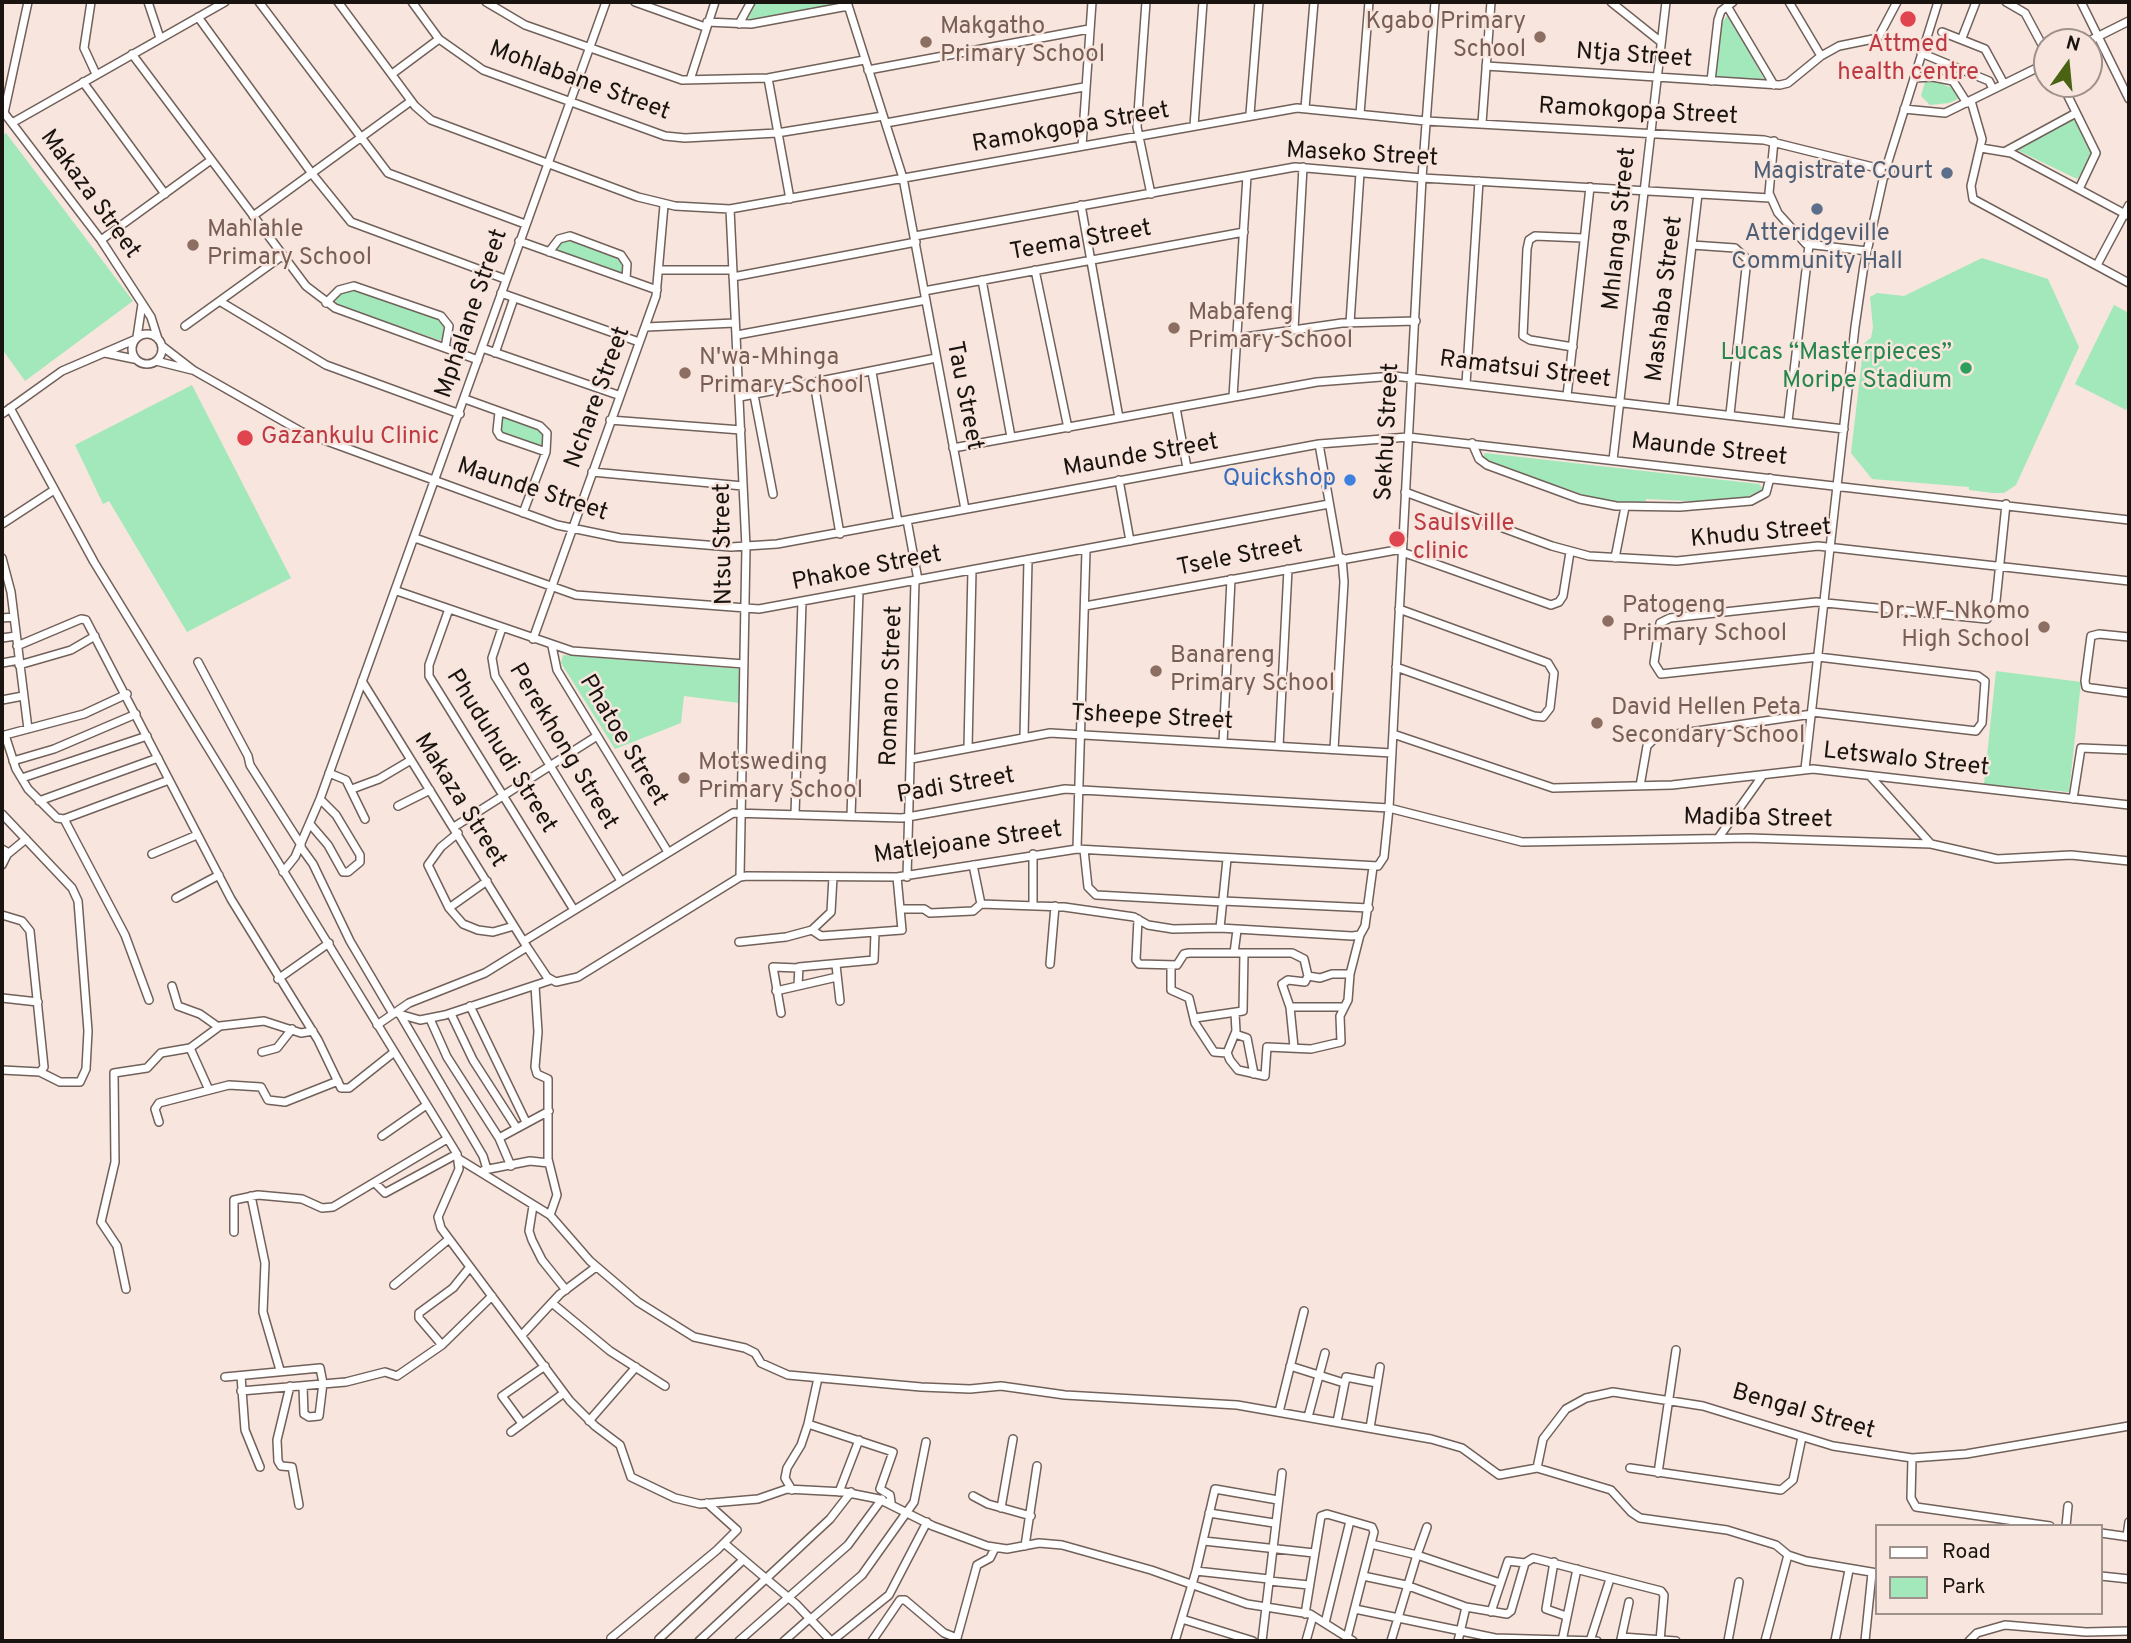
<!DOCTYPE html>
<meta charset="utf-8">
<style>
body{margin:0}
#map{position:relative;width:2131px;height:1643px;overflow:hidden;background:#f8e5dd;font-family:Overpass,sans-serif}
canvas{display:block}
.frame{position:absolute;inset:0;border:4px solid #1a1411;pointer-events:none}
.legend{position:absolute;left:1875px;top:1524px;width:228px;height:91px;box-sizing:border-box;background:#f8e5dd;border:2px solid #9f918b;margin:0;padding:9px 12px;list-style:none;font-size:21px;color:#1a1411}
.legend li{display:flex;align-items:center;gap:14px;height:35px}
.legend b{width:35px;border:2px solid #9f918b}
.north{position:absolute;left:2033px;top:28px;width:70px;height:70px;box-sizing:border-box;background:#f8e5dd;border:2px solid #9f918b;border-radius:50%;rotate:15deg;font-size:19px;font-weight:700;line-height:28px;text-align:center;color:#1a1411}
.north::after{content:'';display:block;margin:auto;width:24px;height:32px;background:#4a6313;clip-path:polygon(50% 0,100% 100%,50% 72%,0 100%)}
</style>
<div id="map">
<canvas width="2131" height="1643"></canvas>
<div class="frame"></div>
<ul class="legend">
<li><b style="height:9px;background:#fff"></b>Road</li>
<li><b style="height:19px;background:#a2e8ba"></b>Park</li>
</ul>
<div class="north">N</div>
</div>
<script>
const c = document.querySelector('canvas').getContext('2d');
c.lineJoin = 'round';
function fill(path, color) { c.fillStyle = color; c.fill(path, 'evenodd'); }
const poly = rows => new Path2D(rows.map(r => 'M' + r).join(''));
function stroke(path, color, width, dash) { c.strokeStyle = color; c.lineWidth = width; c.lineCap = dash ? 'butt' : 'round'; c.setLineDash(dash || []); c.stroke(path); }
function drawText(font, color, halo, rows, align = 'center') {
  c.font = font + ' Overpass,sans-serif'; c.lineWidth = 5; c.setLineDash([]); c.textBaseline = 'middle'; c.strokeStyle = halo; c.fillStyle = color; for (const [text, x, y, turn = 0] of rows) {
    c.save(); c.translate(x, y); c.rotate((+turn || 0) * Math.PI / 180); c.textAlign = isNaN(turn) ? turn : align; if (halo) c.strokeText(text, 0, 0); c.fillText(text, 0, 0); c.restore();
  }
}
fill(poly([
 [756,2,846,2,842,6,746,23],
 [1727,16,1730,16,1765,81,1715,76,1721,24],
 [1941,80,1944,85,1949,87,1951,84,1958,92,1958,99,1949,103,1930,105,1921,96,1925,82],
 [2070,118,2077,120,2095,156,2077,179,2019,151,2019,147],
 [6,133,133,301,25,381,2,349,2,136],
 [570,237,622,257,626,263,625,276,556,251,561,241],
 [1982,258,2048,279,2079,347,2016,485,2004,493,1993,493,1969,490,1969,487,1872,479,1851,453,1862,359,1865,358,1863,344,1871,338,1873,327,1870,297,1877,293,1904,296],
 [357,289,447,321,445,342,338,306,335,301,343,292],
 [2114,305,2129,313,2129,403,2126,410,2075,384],
 [192,385,291,578,187,632,109,501,103,504,75,445],
 [504,415,545,432,545,450,505,436,501,429],
 [1485,453,1759,484,1763,489,1747,497,1709,502,1646,499,1645,505,1599,500,1485,461,1482,458],
 [563,655,741,669,739,703,684,696,681,723,615,749,561,663],
 [1996,671,2081,682,2069,792,1984,784]
]), '#a2e8ba');
const minor = poly([
 [91,2,84,48,96,74],
 [148,2,160,38],
 [259,2,388,173,525,224],
 [338,2,415,106,431,120,638,197,675,206,730,209,1297,108,1426,121,1764,140,1881,169],
 [412,2,439,39,483,70,665,136,685,138,777,133,883,116],
 [486,2,525,25,682,80,768,78,864,60],
 [635,2,705,27],
 [847,2,903,178,965,509],
 [1146,2,1137,127,1151,194],
 [1611,2,1661,42],
 [1789,2,1821,56],
 [2006,2,2025,13,2047,54],
 [2081,2,2129,99],
 [1727,6,1774,85],
 [198,17,313,175,351,222,505,279],
 [707,22,751,24,848,6],
 [739,24,751,2],
 [1942,32,1985,49,2004,84],
 [1962,38,1976,2],
 [2087,42,2129,21],
 [1921,53,1989,81,1993,89],
 [132,54,306,286,335,308,478,360],
 [1486,66,1780,85,1788,83,1821,56,1839,46,1878,38,1897,2],
 [868,70,1089,29],
 [392,74,439,39],
 [768,78,790,199],
 [1914,78,1933,77,1953,81,1967,103],
 [690,80,715,2],
 [1711,81,1718,20,1721,11,1733,2],
 [83,82,165,194],
 [2062,84,2096,153,2079,189],
 [1971,101,1982,139,1971,186,1973,199,2129,283],
 [1305,108,1314,2],
 [1904,109,1945,113,2047,63],
 [2,110,101,240,151,317,158,339],
 [4,113,28,2],
 [1250,114,1259,2],
 [1360,114,1369,2],
 [12,123,225,2],
 [886,123,1084,87],
 [1482,123,1491,2],
 [1194,126,1203,2],
 [1774,141,1769,193,1778,213,1806,244,1867,251],
 [1082,146,1092,2],
 [1981,148,2011,153,2129,216],
 [2006,151,2076,113],
 '1881 170a5 5 0 1 1 10 0a5 5 0 1 1-10 0Z',
 [1887,165,1938,2],
 [1081,205,1119,418],
 [730,209,746,547,740,877],
 [253,216,411,101],
 [915,236,1295,167,1422,178,1770,198],
 [101,240,211,160],
 [519,241,657,290],
 [1692,245,1735,248,1747,259,1730,414],
 [549,252,559,239,570,236,621,255,627,264,626,279],
 [2097,265,2129,205],
 [660,270,732,270],
 [1035,270,1068,428],
 [733,277,916,242],
 [982,280,1011,437],
 [924,291,1244,232],
 [501,293,639,342],
 [221,302,326,365,460,414],
 [326,303,339,290,354,286,441,316,449,326,445,348],
 [1350,323,1360,173],
 [185,326,282,256],
 [646,327,735,323],
 [1294,329,1303,167],
 '132 349a15 15 0 1 1 30 0a15 15 0 1 1-30 0Z',
 [737,335,926,300],
 [137,337,142,304],
 [1238,338,1342,323,1416,321],
 [162,346,193,370,302,432,557,525,620,538,731,547,777,544,1319,444,1408,437,2129,520],
 [1573,347,1530,340,1523,336,1527,249,1529,240,1535,236,1583,238],
 [482,348,618,395],
 [105,353,134,359],
 [495,353,514,298],
 [156,361,192,370],
 [872,372,898,522],
 [814,383,840,534],
 [1466,384,1479,181],
 [754,395,773,494],
 [1567,396,1590,187],
 [740,397,936,358],
 [1233,397,1247,176],
 [465,399,540,426,547,433,546,452,523,513],
 [1673,407,1698,194],
 [10,408,94,562,457,1154,459,1169,438,1217,441,1228,570,1401,595,1426,620,1445,631,1477,675,1498,700,1504,758,1499,787,1489,844,1492,879,1499,933,1526,987,1546,1007,1549,1039,1543,1062,1545,1151,1570,1247,1604,1310,1614,1353,1641],
 [1176,408,1187,468],
 [499,412,497,431,500,436,546,452],
 [2,414,62,371,134,340],
 [610,420,741,430],
 [1788,421,1809,245],
 [1472,443,1479,459,1487,465,1580,499,1616,506,1680,507,1751,501,1766,493,1770,478],
 [1319,444,1339,558],
 [953,448,1317,382,1394,376,1844,429],
 [1613,460,1666,2],
 [592,472,743,486],
 [1119,480,1130,541],
 [1405,492,1552,546,1589,556,1677,561,1818,546,2129,581],
 [907,520,918,580],
 [2,524,54,490],
 [415,538,576,595,759,609,1329,504],
 [1402,552,1551,605,1559,602,1563,596,1570,552],
 [2,558,11,592,28,729],
 [1615,558,1625,507],
 [397,591,572,651,744,664],
 [1085,606,1402,549],
 [449,609,429,665,429,676,574,910],
 [2,618,14,617],
 [502,628,492,658,495,676,621,881],
 [2129,637,2099,634,2091,636,2085,681,2086,687,2091,688,2129,693],
 [2,638,16,636],
 [533,639,656,296,664,205],
 [17,646,81,619,86,620,231,899,318,1040,341,1088,349,1088,393,1053],
 [552,646,557,670,668,852],
 [198,662,248,756,250,765,301,845],
 [2,663,19,660],
 [19,665,71,650,95,636],
 [1396,667,1534,716,1543,717,1550,708,1554,673,1548,663,1399,609],
 [362,681,527,947,547,977,556,982,578,977,740,877,747,876,897,877,1077,849,1378,866,1384,857,1389,808,1422,178,1435,2],
 [2,700,23,696],
 [1812,712,1976,731,1982,723,1985,681,1978,676,1818,657,1661,674,1654,663,1660,623,1670,618,1816,602,1987,619,1996,601,2006,504],
 [1393,734,1553,788,1672,785,1813,769,2129,805],
 [2,735,5,735,16,769,28,789,57,818,64,819,169,780],
 [5,735,84,714,127,694],
 [1024,737,1028,560],
 [1223,743,1231,579],
 [1279,746,1288,569],
 [968,748,972,570],
 [1334,749,1344,582,1342,558],
 [911,759,1050,733,1392,753],
 [13,761,54,749,136,714],
 [1805,769,1855,327,1864,265,1884,175],
 [329,773,346,780,365,819],
 [1870,776,1931,844],
 [22,778,147,736],
 [1640,786,1647,746,1656,737,1812,714],
 [352,789,379,779,411,760],
 [2073,799,2081,748,2129,750],
 [39,801,158,758],
 [398,806,430,790],
 [2,814,72,888,78,901,88,1031,86,1069,80,1082,60,1082,40,1072,2,1070],
 [795,814,802,602],
 [851,816,859,591],
 [64,819,125,935,149,1000],
 [310,824,328,845,343,872,348,872,360,862,360,855,336,815,320,799],
 [454,827,597,736],
 [458,833,441,847,428,865,449,908,463,924,478,930,493,932,514,926],
 [1719,837,1763,775],
 [300,846,313,864,350,941,393,1014],
 [2,849,9,853,26,839],
 [1077,849,1086,550],
 [1084,850,1088,887,1096,895,1223,902],
 [152,854,197,835],
 [1033,854,1033,904],
 [2,865,8,853],
 [973,865,981,904,1064,907,1134,917,1148,925,1173,929,1220,928,1352,936,1360,935,1365,926,1373,867],
 [283,872,295,857,320,799,606,2],
 [907,877,915,581],
 [176,898,219,875],
 [1223,901,1369,908],
 [449,908,487,881],
 [901,909,924,909,930,913,973,911,981,904],
 [2,915,22,921,30,931,44,1067,40,1072],
 [1138,919,1136,960,1139,964,1177,965,1184,954,1189,953,1292,953,1304,959,1308,976,1320,978,1332,974,1350,974,1360,935],
 [1220,928,1227,859],
 [812,930,821,936,902,930,897,877],
 [524,941,733,813,902,818,1065,789,1389,808,1522,842,1749,838,1931,844,1997,859,2071,855,2129,861],
 [739,942,786,937,812,930,831,912,833,877],
 [1234,953,1237,930],
 [1050,964,1055,906],
 [836,965,840,1001],
 [1171,965,1171,990,1189,998,1195,1023,1214,1052,1227,1053],
 [278,979,329,943],
 [798,985,799,967,874,960,875,933],
 [172,986,178,1006,200,1014,217,1026],
 [535,986,538,1032,535,1067,537,1074,548,1079,548,1159,557,1195,550,1215],
 [776,991,837,977],
 [2,998,38,1002],
 [470,1006,526,1122],
 [1290,1007,1344,1007],
 [781,1013,773,967,798,968],
 [1235,1013,1236,1031,1227,1053,1230,1060,1238,1070,1265,1076,1267,1047,1311,1049,1341,1042,1340,1016,1348,1000,1350,974],
 [399,1014,420,1020,445,1015,551,980],
 [451,1014,473,1060,516,1127],
 [401,1016,483,1156,487,1169],
 [1195,1018,1243,1011,1244,953],
 [430,1019,447,1057,499,1138,511,1166],
 [377,1025,409,1003,485,973,527,947],
 [1235,1034,1247,1038,1254,1074],
 [1294,1047,1290,1007,1282,984,1288,980,1305,982,1308,976],
 [190,1048,209,1090],
 [262,1052,277,1048,292,1029],
 [159,1122,155,1109,159,1103,229,1085,261,1087,268,1100,285,1102,338,1081],
 [382,1136,425,1106],
 [499,1138,549,1111],
 [459,1159,550,1215,590,1261,638,1302,694,1337,745,1348,755,1353,761,1363,788,1375,921,1387,970,1389,1001,1386,1065,1395,1237,1405,1431,1439,1462,1448,1499,1475,1537,1468],
 [484,1170,530,1161,549,1163],
 [376,1184,385,1193,457,1154],
 [251,1196,265,1263,263,1312,280,1370],
 [533,1206,529,1231,532,1240,542,1260,566,1290],
 [234,1232,234,1200,258,1195,302,1199,322,1208,333,1207,447,1139],
 [394,1285,449,1239],
 [126,1289,117,1246,101,1222,115,1162,114,1073,147,1068,161,1053,190,1048,220,1026,264,1021,301,1033,313,1031],
 [552,1303,610,1351,665,1386],
 [522,1335,560,1294,596,1267],
 [442,1345,419,1318,419,1313,453,1288,470,1267],
 [1290,1366,1344,1383],
 [241,1376,245,1430,260,1467],
 [225,1377,320,1368,323,1383,319,1416,309,1417,304,1414,303,1386],
 [818,1378,808,1424,893,1452,880,1489,890,1495,891,1502],
 [290,1386,277,1440,278,1461,281,1466,292,1467,299,1505],
 [241,1391,346,1382,385,1372,397,1376,442,1345,492,1296],
 [1279,1412,1304,1311],
 [1308,1417,1325,1353],
 [589,1421,636,1367],
 [521,1422,502,1396,545,1366],
 [1337,1422,1346,1377,1377,1383],
 [1370,1428,1380,1367],
 [511,1432,564,1393],
 [1912,1458,1911,1498,1916,1507,2050,1526],
 [1630,1468,1781,1490,1793,1480,1802,1437],
 [1658,1473,1676,1350],
 [792,1490,785,1478,787,1468,801,1445,808,1424],
 [839,1492,859,1440],
 [973,1496,988,1504,1031,1516],
 [1001,1508,1013,1439],
 [1209,1513,1274,1523],
 [2066,1526,2068,1506],
 [1427,1527,1417,1555,1500,1583],
 [2101,1533,2129,1537],
 [2127,1536,2129,1522],
 [1204,1541,1314,1553],
 [724,1543,796,1604,831,1641],
 [1371,1544,1417,1555,1391,1641],
 [1025,1546,1037,1466],
 [1554,1562,1546,1609,1566,1616],
 [1196,1571,1269,1579],
 [1877,1573,1806,1561,1788,1555,1776,1545,1727,1530,1640,1518,1631,1512,1611,1490,1537,1468,1543,1439,1566,1409,1586,1398,1613,1392,1703,1406,1833,1446,1912,1458,1966,1454,2129,1426],
 [1363,1576,1406,1585,1466,1607,1507,1614,1511,1611,1525,1563],
 [2101,1576,2129,1579],
 [1269,1581,1309,1585],
 [1355,1609,1495,1638,1597,1641],
 [1491,1612,1508,1561,1525,1563,1533,1558,1661,1591,1664,1595,1660,1641],
 [1305,1614,1321,1516,1327,1514,1372,1527,1374,1532,1347,1638],
 [811,1619,862,1575,914,1502,926,1442],
 [1182,1619,1253,1641],
 [1325,1623,1350,1521],
 [1622,1637,1676,1641],
 [611,1638,717,1550,737,1530,707,1503],
 [659,1639,743,1560],
 [1621,1639,1629,1602],
 [699,1641,830,1519,851,1492],
 [739,1641,848,1545,882,1499],
 [784,1641,810,1618],
 [832,1641,889,1595,927,1522],
 [872,1641,900,1600,905,1600,944,1633,957,1638,977,1565,990,1558,995,1548],
 [1175,1641,1196,1571,1215,1489,1278,1500],
 [1262,1641,1282,1473],
 [1306,1641,1313,1616],
 [1458,1641,1466,1607],
 [1562,1641,1577,1569],
 [1590,1641,1610,1579],
 [1728,1641,1739,1582],
 [1765,1641,1788,1555],
 [1835,1641,1849,1570],
 [1865,1641,1872,1573],
 [1969,1641,1977,1633,2005,1625,2086,1632,2129,1631]
]);
stroke(minor, '#71615a', 10);
stroke(minor, '#fff', 7);
for (const [x, y, r, color] of [
 [1908,19,9,"#e0444e"],
 [1540,37,7,"#8d6e63"],
 [926,42,7,"#8d6e63"],
 [1947,173,7,"#5c6f8a"],
 [1817,209,7,"#5c6f8a"],
 [193,245,7,"#8d6e63"],
 [1174,328,7,"#8d6e63"],
 [1966,368,7,"#2e9e5b"],
 [685,373,7,"#8d6e63"],
 [245,438,9,"#e0444e"],
 [1350,480,7,"#3f7fe0"],
 [1397,539,9,"#e0444e"],
 [1608,621,7,"#8d6e63"],
 [2044,627,7,"#8d6e63"],
 [1156,671,7,"#8d6e63"],
 [1597,723,7,"#8d6e63"],
 [684,778,7,"#8d6e63"]
]) { const dot = new Path2D(); dot.arc(x, y, r, 0, 2 * Math.PI); c.fillStyle = color; c.fill(dot); stroke(dot, '#f8e5dd', 2.5); }
drawText('24px', '#785e54', '#f8e5dd', [
 ["Kgabo Primary",1526,23,"right"],
 ["School",1526,51,"right"],
 ["Makgatho",940,28],
 ["Primary School",940,56],
 ["Mahlahle",207,231],
 ["Primary School",207,259],
 ["Mabafeng",1188,314],
 ["Primary School",1188,342],
 ["N'wa-Mhinga",699,359],
 ["Primary School",699,387],
 ["Patogeng",1622,607],
 ["Primary School",1622,635],
 ["Dr. WF Nkomo",2030,613,"right"],
 ["High School",2030,641,"right"],
 ["Banareng",1170,657],
 ["Primary School",1170,685],
 ["David Hellen Peta",1611,709],
 ["Secondary School",1611,737],
 ["Motsweding",698,764],
 ["Primary School",698,792]
], 'left');
drawText('24px', '#be3a42', '#f8e5dd', [
 ["Attmed",1908,46,"center"],
 ["health centre",1908,74,"center"],
 ["Gazankulu Clinic",261,438],
 ["Saulsville",1413,525],
 ["clinic",1413,553]
], 'left');
drawText('24px', '#1a1411', '#f8e5dd', [
 ["Ntja Street",1634,57,4],
 ["Mohlabane Street",579,82,20],
 ["Ramokgopa Street",1638,113,3],
 ["Ramokgopa Street",1071,129,-10],
 ["Maseko Street",1362,156,3],
 ["Makaza Street",89,195,54],
 ["Mhlanga Street",1621,229,-84],
 ["Teema Street",1081,242,-10],
 ["Mashaba Street",1666,299,-83],
 ["Mphalane Street",473,314,-71],
 ["Ramatsui Street",1525,371,7],
 ["Tau Street",963,396,79],
 ["Nchare Street",599,398,-70],
 ["Sekhu Street",1389,432,-87],
 ["Maunde Street",1709,451,6],
 ["Maunde Street",1141,457,-10],
 ["Maunde Street",532,491,18],
 ["Khudu Street",1761,535,-5],
 ["Ntsu Street",725,544,-91],
 ["Tsele Street",1240,558,-11],
 ["Phakoe Street",867,570,-11],
 ["Romano Street",893,686,-88],
 ["Tsheepe Street",1152,719,3],
 ["Phatoe Street",622,741,59],
 ["Perekhong Street",562,747,59],
 ["Phuduhudi Street",500,752,58],
 ["Letswalo Street",1906,761,6],
 ["Padi Street",956,787,-10],
 ["Makaza Street",459,801,58],
 ["Madiba Street",1758,820,1],
 ["Matlejoane Street",968,844,-8],
 ["Bengal Street",1803,1413,16]
]);
drawText('24px', '#4e5e75', '#f8e5dd', [
 ["Magistrate Court",1933,173],
 ["Atteridgeville",1817,235,"center"],
 ["Community Hall",1817,263,"center"]
], 'right');
drawText('24px', '#27864d', '#f8e5dd', [
 ["Lucas “Masterpieces”",1952,354],
 ["Moripe Stadium",1952,382]
], 'right');
drawText('24px', '#366cbe', '#f8e5dd', [
 ["Quickshop",1336,480]
], 'right');
</script>
